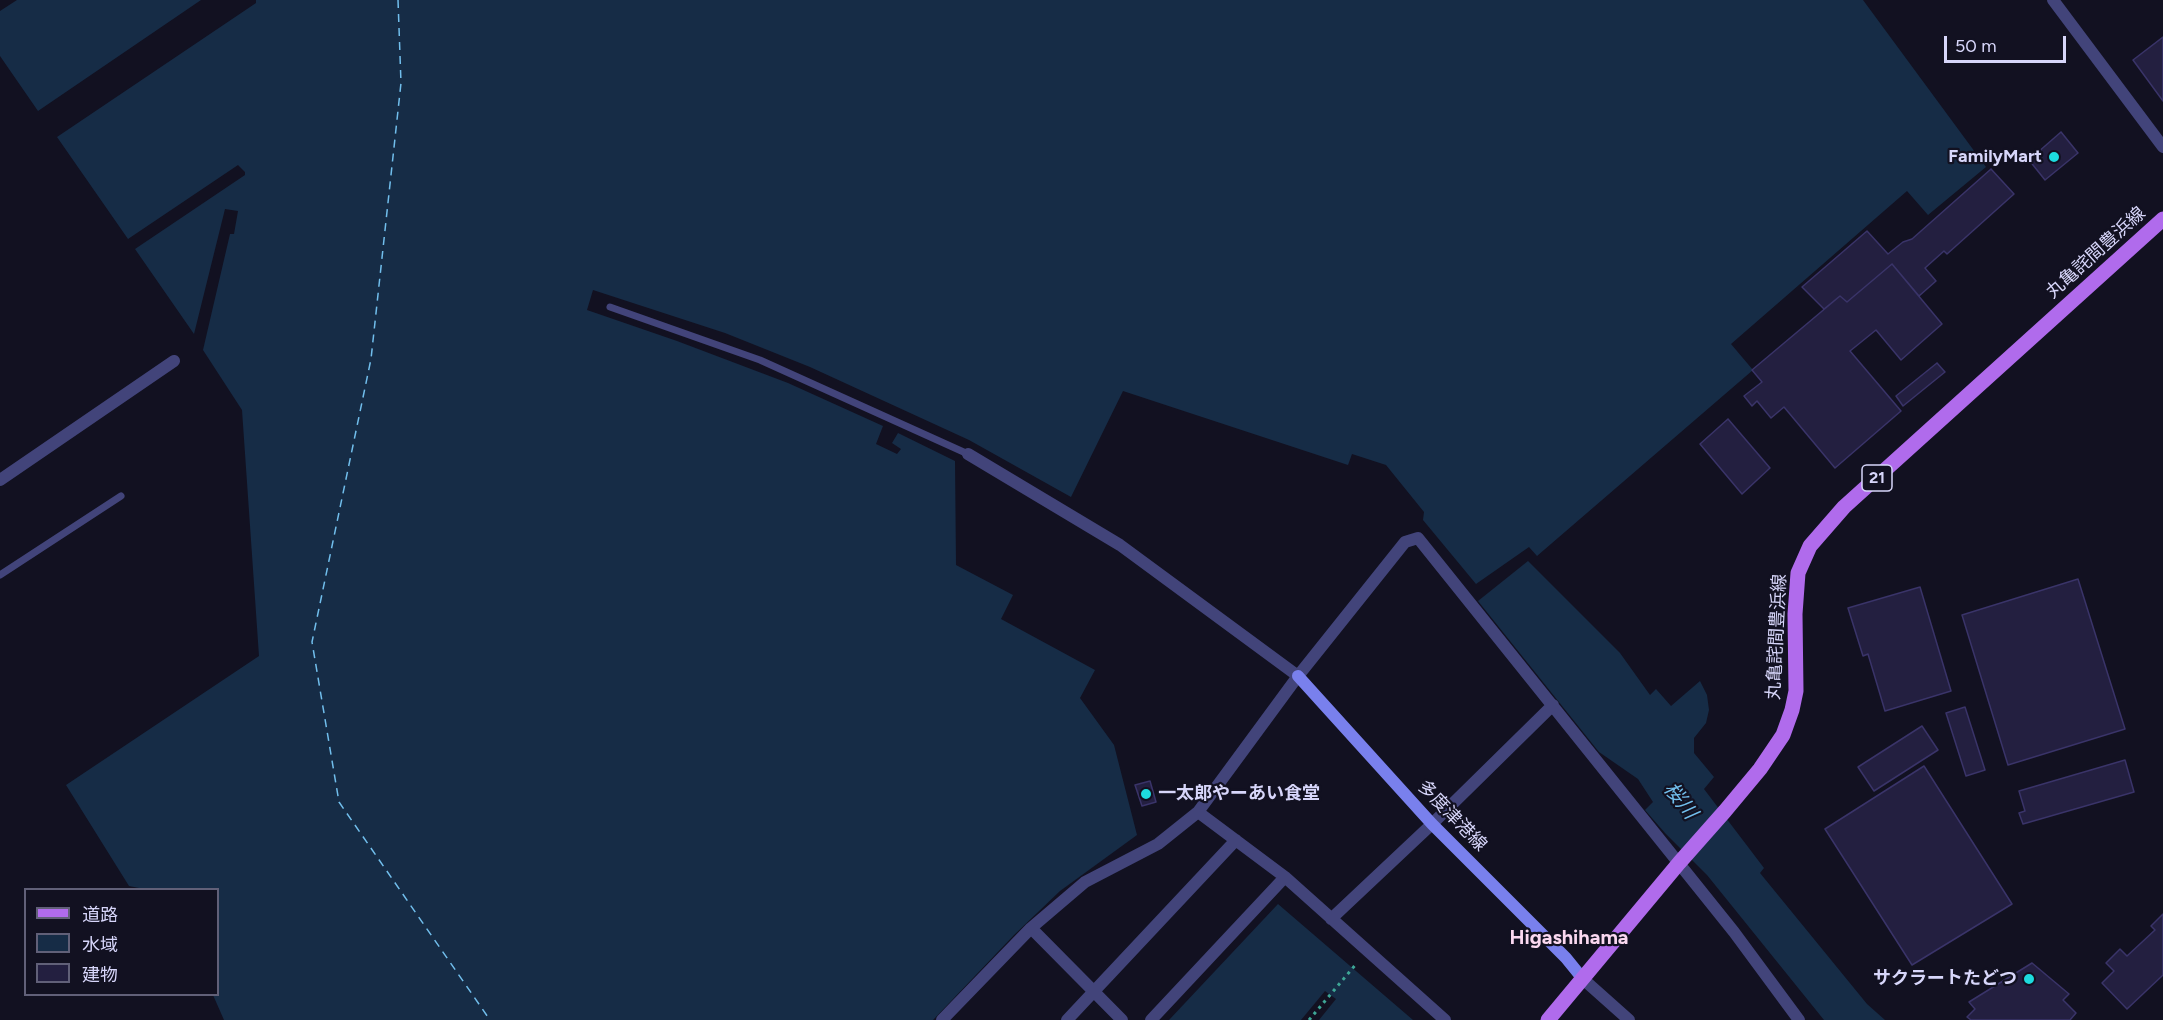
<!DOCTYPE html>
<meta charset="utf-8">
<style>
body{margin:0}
#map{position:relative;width:2163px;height:1020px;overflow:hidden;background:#121121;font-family:Figtree,"Noto Sans JP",sans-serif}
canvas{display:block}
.legend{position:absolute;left:24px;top:888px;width:195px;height:108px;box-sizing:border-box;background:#121121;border:2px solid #616078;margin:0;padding:8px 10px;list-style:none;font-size:18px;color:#d7d6fa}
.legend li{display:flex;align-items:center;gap:12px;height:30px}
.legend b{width:30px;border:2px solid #616078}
.scale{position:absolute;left:1944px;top:36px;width:122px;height:27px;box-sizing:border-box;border:3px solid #d7d6fa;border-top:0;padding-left:8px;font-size:18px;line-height:21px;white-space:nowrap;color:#d7d6fa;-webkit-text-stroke:4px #121121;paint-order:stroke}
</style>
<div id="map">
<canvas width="2163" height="1020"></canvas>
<ul class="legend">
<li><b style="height:8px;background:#b06bec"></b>道路</li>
<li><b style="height:16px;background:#162c46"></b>水域</li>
<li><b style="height:16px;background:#231f40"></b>建物</li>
</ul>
<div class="scale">50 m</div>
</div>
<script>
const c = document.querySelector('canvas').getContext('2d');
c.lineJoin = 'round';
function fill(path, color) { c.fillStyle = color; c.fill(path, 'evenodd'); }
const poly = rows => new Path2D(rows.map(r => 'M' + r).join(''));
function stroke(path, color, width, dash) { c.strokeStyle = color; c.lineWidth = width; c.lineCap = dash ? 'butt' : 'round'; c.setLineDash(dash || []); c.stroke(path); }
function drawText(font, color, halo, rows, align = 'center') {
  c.font = font + ' Figtree,"Noto Sans JP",sans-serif'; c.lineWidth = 4.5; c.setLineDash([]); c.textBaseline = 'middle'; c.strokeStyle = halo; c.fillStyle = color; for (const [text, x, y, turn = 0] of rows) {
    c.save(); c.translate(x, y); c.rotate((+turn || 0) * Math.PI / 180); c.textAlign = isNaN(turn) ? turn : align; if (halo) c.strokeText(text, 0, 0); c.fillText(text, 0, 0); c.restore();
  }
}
fill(poly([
 [17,0,201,0,38,111,0,56,0,11],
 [256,0,1863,0,1986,167,1928,215,1907,191,1731,344,1753,370,1537,556,1529,547,1476,584,1423,520,1424,512,1386,465,1352,454,1348,465,1123,391,1071,497,969,440,810,367,725,333,593,290,587,310,677,341,788,383,883,426,876,444,897,454,901,449,892,443,898,433,955,461,956,565,1013,595,1001,619,1095,670,1080,698,1114,745,1137,835,1060,891,1014,935,933,1020,224,1020,213,995,218,994,218,890,149,890,129,886,66,785,259,656,242,410,203,350,230,234,234,234,238,211,225,209,194,334,135,249,245,175,245,172,238,165,128,239,57,137,256,3],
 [1528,561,1620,653,1650,695,1656,689,1671,706,1700,681,1707,695,1709,710,1706,723,1694,738,1694,753,1714,777,1704,789,1764,868,1760,873,1867,1004,1885,1020,1824,1020,1707,875,1665,833,1645,810,1653,802,1638,779,1599,752,1478,601],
 [1278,904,1413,1020,1169,1020]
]), '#162c46');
fill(poly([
 [1325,991,1336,999,1319,1020,1301,1020]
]), '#121121');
stroke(poly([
 [398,0,401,83,371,359,312,642,339,802,490,1020]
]), '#71beec', 1.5, [8, 6]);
const building = poly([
 [2163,37,2163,101,2133,60,2163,37],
 [2061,132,2078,153,2045,180,2029,160,2061,132],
 [1991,169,2014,194,1947,254,1944,251,1925,268,1936,281,1919,296,1892,264,1847,302,1840,296,1824,309,1802,287,1867,231,1888,254,1903,242,1912,239,1991,169],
 [1892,264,1942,324,1901,360,1876,330,1850,351,1901,411,1835,468,1784,407,1771,418,1757,401,1752,406,1744,396,1762,382,1752,370,1840,296,1847,302,1892,264],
 [1937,363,1945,372,1903,406,1896,396,1937,363],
 [1728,419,1770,468,1742,494,1700,444,1728,419],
 [2078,579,2125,729,2008,765,1962,615,2078,579],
 [1920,587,1951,691,1885,711,1868,654,1863,656,1848,608,1920,587],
 [1965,707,1985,770,1966,776,1946,713,1965,707],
 [1922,726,1938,750,1874,791,1858,767,1922,726],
 [2125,760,2134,792,2023,824,2019,813,2025,811,2019,791,2125,760],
 [1924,766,2012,904,1912,965,1825,829,1924,766],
 [1150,781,1156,802,1142,806,1135,785,1150,781],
 [2163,914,2163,975,2127,1009,2102,983,2114,971,2106,963,2120,949,2127,956,2155,930,2151,926,2163,914],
 [2032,963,2069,994,2063,1000,2076,1013,2070,1020,1971,1020,1967,1017,1975,1009,1969,1002,2032,963]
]);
fill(building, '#231f40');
stroke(building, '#3a3469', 1.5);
stroke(poly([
 [1309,1020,1357,963]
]), '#3ea696', 3, [3, 4.5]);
stroke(poly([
 [610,307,760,360,968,454],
 [0,575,121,496]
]), '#42447a', 7);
stroke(poly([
 [968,454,1120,545,1298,676,1405,542,1418,538,1734,932,1799,1020],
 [1198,812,1285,877,1445,1020],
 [1331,919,1432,824,1553,705],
 [1583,979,1629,1020],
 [942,1020,1031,928],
 [1067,1020,1236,840],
 [1122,1020,1031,928,1085,882,1158,844,1198,812,1298,676],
 [1151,1020,1285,877]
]), '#42447a', 12);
stroke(poly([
 [2053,0,2163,147],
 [0,480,174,361]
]), '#42447a', 12);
stroke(poly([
 [1298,676,1432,824,1566,958,1583,979]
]), '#7980ed', 12);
stroke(poly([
 [1548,1020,1679,863,1725,811,1760,769,1783,735,1792,710,1796,691,1795,614,1798,573,1810,546,1844,507,2163,219]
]), '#b06bec', 15);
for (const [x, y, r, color] of [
 [2054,157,6,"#1ddbde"],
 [1146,794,6,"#1ddbde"],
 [2029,979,6,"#1ddbde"]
]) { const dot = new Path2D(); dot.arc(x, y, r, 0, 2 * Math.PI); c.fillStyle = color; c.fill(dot); stroke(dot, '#121121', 2); }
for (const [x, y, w] of [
 [1877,478,30]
]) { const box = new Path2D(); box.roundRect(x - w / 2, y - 13, w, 26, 4.5); c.fillStyle = '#121121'; c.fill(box); stroke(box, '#d7d6fa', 1.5); }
drawText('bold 16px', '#d7d6fa', null, [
 ["21",1877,478]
]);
drawText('bold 18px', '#d7d6fa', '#121121', [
 ["FamilyMart",2042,157],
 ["一太郎やーあい食堂",1158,794,"left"],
 ["サクラートたどつ",2017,979]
], 'right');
drawText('18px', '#d7d6fa', '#121121', [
 ["丸亀詫間豊浜線",2096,253,-42],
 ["丸亀詫間豊浜線",1777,637,-87],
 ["多度津港線",1452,816,46]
]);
drawText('italic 20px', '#71beec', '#121121', [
 ["桜川",1680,801,52]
]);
drawText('bold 20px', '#fad8f0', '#121121', [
 ["Higashihama",1569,938]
]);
</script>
